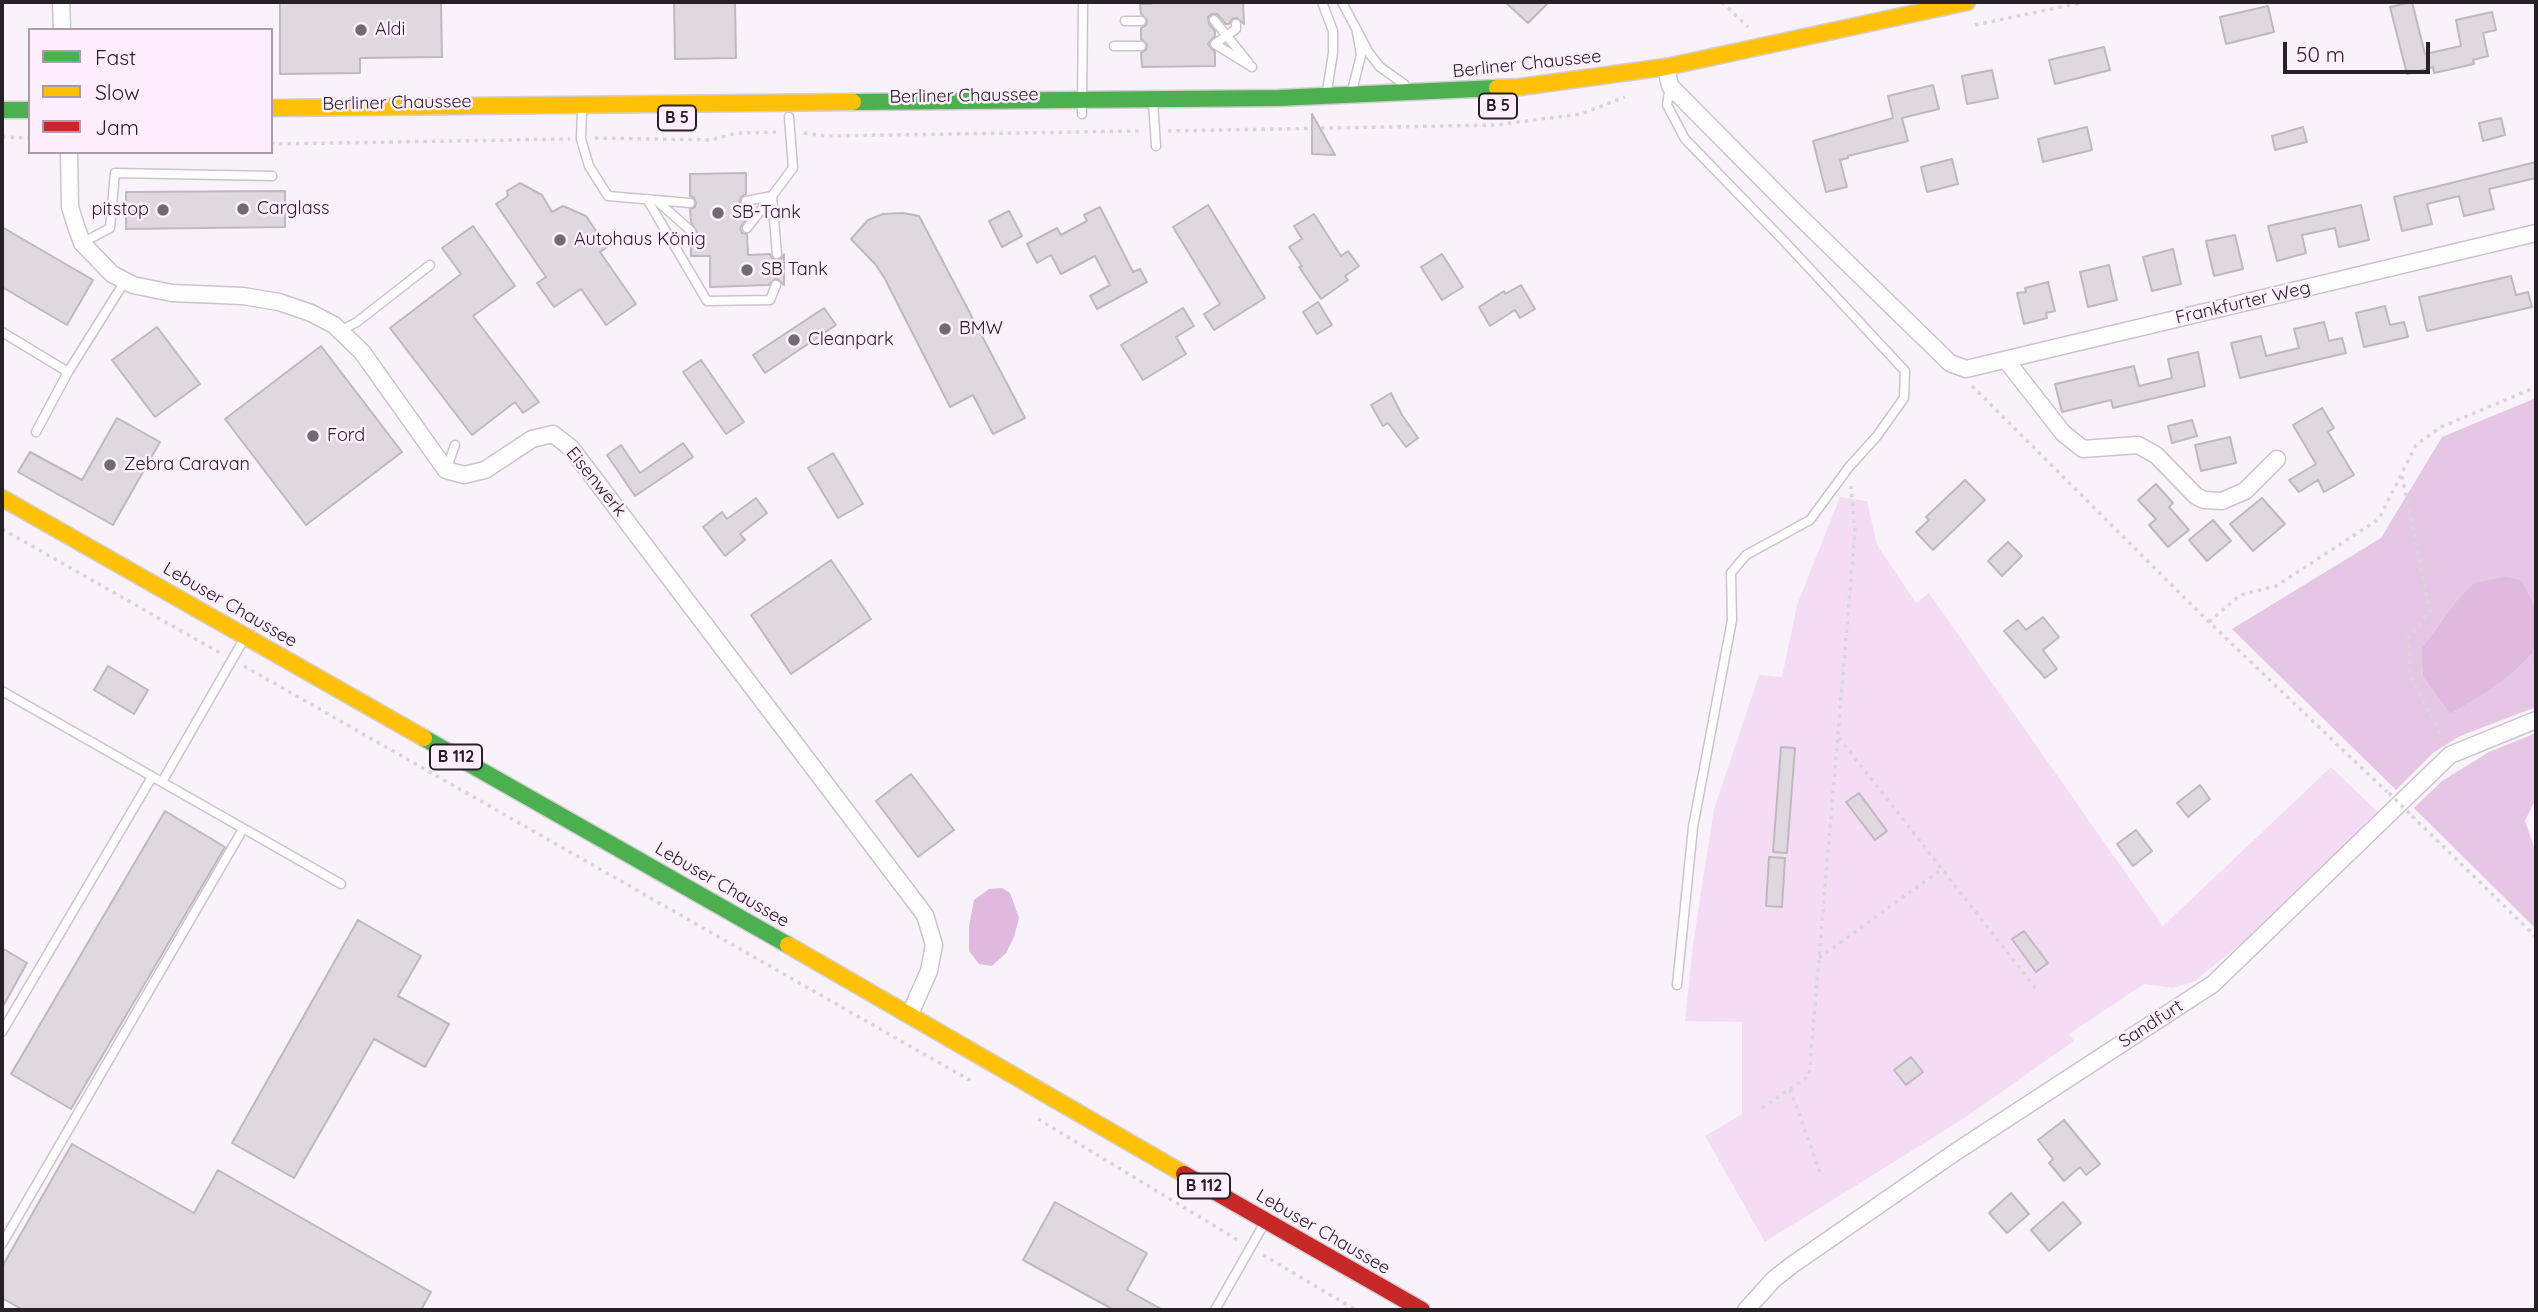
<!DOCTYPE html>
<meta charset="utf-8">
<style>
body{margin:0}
#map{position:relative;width:2538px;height:1312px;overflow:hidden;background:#faf2fa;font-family:Quicksand,sans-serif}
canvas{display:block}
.frame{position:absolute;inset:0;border:4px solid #272027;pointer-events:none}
.legend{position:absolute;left:28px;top:28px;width:245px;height:126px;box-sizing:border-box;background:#feeefe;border:2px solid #a89ca8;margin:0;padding:9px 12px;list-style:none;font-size:21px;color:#272027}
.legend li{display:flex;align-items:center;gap:14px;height:35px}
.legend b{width:35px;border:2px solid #a89ca8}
.scale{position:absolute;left:2283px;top:42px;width:147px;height:32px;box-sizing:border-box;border:4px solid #272027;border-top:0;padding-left:9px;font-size:21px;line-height:24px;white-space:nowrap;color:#272027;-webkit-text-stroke:5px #feeefe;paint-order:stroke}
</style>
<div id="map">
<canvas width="2538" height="1312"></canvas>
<div class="frame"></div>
<ul class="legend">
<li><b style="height:9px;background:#4caf50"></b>Fast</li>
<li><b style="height:9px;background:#ffc107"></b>Slow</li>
<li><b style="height:9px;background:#c62828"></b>Jam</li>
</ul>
<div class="scale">50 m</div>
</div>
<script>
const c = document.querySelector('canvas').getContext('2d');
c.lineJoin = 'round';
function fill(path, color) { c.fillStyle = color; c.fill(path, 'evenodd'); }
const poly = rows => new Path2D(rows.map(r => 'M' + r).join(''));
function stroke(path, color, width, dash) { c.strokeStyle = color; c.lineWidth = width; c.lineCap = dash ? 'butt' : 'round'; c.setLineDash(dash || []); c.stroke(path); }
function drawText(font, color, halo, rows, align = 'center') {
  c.font = font + ' Quicksand,sans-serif'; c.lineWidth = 5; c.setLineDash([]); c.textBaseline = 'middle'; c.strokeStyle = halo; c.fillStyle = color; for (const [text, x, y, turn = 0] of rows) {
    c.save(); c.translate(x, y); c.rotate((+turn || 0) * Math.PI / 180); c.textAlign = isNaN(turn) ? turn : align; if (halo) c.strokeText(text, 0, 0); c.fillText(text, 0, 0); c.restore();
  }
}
fill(poly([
 [1840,497,1867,501,1877,545,1916,603,1929,593,2163,926,2331,767,2382,816,2260,928,2195,981,2173,988,2144,984,2069,1034,2074,1041,1963,1119,1765,1242,1705,1136,1742,1114,1742,1022,1685,1021,1693,944,1714,809,1759,675,1782,677,1797,605]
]), '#f4ddf4');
fill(poly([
 [2536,398,2536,615,2534,605,2455,603,2421,649,2423,677,2450,714,2515,671,2533,653,2536,641,2536,707,2460,736,2433,753,2396,790,2232,629,2381,538,2442,437],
 [2536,733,2536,802,2533,804,2525,821,2536,853,2536,929,2414,808,2442,781,2489,752]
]), '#e5c6e5');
fill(poly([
 [2506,577,2522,581,2534,605,2536,641,2533,653,2515,671,2489,690,2450,714,2423,677,2421,649,2455,603,2474,583],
 [1002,888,1010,893,1019,918,1014,937,1006,953,992,966,979,964,969,951,969,926,974,900,989,889]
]), '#dfb9de');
const building = poly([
 [280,2,441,2,442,57,360,58,360,73,280,74,280,2],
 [674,2,735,2,736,58,675,59,674,2],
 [1151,2,1243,2,1244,24,1237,18,1232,19,1229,24,1226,24,1217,14,1212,14,1208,17,1209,24,1215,31,1215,36,1208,44,1215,52,1215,66,1142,67,1141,53,1146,50,1147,45,1141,39,1141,28,1146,25,1147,20,1141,14,1140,4,1151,4,1151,2],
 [1505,2,1549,2,1528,23,1505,2],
 [2412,2,2425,54,2461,46,2456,20,2492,12,2496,30,2483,33,2488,56,2473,60,2474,64,2434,73,2433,67,2407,74,2390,7,2412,2],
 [2268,6,2274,32,2226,44,2220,17,2268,6],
 [2104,47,2110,70,2055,84,2049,60,2104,47],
 [1992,70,1998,98,1967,104,1962,76,1992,70],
 [1933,85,1939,109,1902,118,1908,141,1848,156,1848,158,1840,160,1847,187,1826,192,1813,141,1893,118,1888,96,1933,85],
 [1312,114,1335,155,1312,154,1312,114],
 [2501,118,2505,135,2483,141,2479,123,2501,118],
 [2087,127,2092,150,2043,162,2038,139,2087,127],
 [2303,127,2307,142,2275,150,2272,136,2303,127],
 [1952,159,1958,184,1927,192,1921,167,1952,159],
 [2536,162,2536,178,2489,189,2494,209,2464,216,2459,196,2427,204,2432,224,2402,231,2394,197,2536,162],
 [746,173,746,194,741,197,740,202,742,206,747,207,747,218,740,228,742,233,747,234,748,255,770,254,772,258,777,261,781,259,784,254,784,285,776,278,769,285,710,287,710,256,691,256,691,237,697,232,691,222,690,209,695,207,696,203,694,198,690,196,690,174,746,173],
 [520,183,542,195,552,212,563,206,586,216,607,247,600,252,636,304,606,325,581,289,554,307,537,283,546,277,496,204,508,196,507,191,520,183],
 [285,191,285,227,126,229,126,192,285,191],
 [1208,205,1265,298,1214,330,1204,314,1220,304,1173,227,1208,205],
 [2361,205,2369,240,2339,247,2335,228,2302,235,2306,253,2277,261,2268,226,2361,205],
 [1100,207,1133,272,1140,269,1147,282,1097,309,1090,296,1110,285,1095,256,1061,274,1051,255,1037,263,1027,244,1057,228,1061,235,1087,221,1084,215,1100,207],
 [1009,211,1022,236,1002,247,989,221,1009,211],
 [903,213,919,216,1025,418,993,434,973,395,950,407,885,279,876,265,851,239,868,220,883,214,903,213],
 [1314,214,1341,256,1348,251,1359,266,1345,276,1348,280,1321,299,1299,267,1302,266,1289,247,1302,239,1294,226,1314,214],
 [473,226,515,286,473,316,539,402,523,413,515,402,472,435,390,328,461,274,442,248,473,226],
 [2,227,93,280,67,325,2,287,2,227],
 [2235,235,2243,269,2214,276,2206,241,2235,235],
 [2173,249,2181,284,2152,291,2143,257,2173,249],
 [1442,254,1463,287,1442,300,1421,267,1442,254],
 [2109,265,2117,300,2088,307,2080,272,2109,265],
 [2511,276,2516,295,2528,292,2532,307,2427,331,2419,297,2511,276],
 [2048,282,2055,311,2046,313,2047,318,2024,324,2017,293,2026,292,2025,288,2048,282],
 [1521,285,1535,309,1520,318,1515,310,1490,326,1479,307,1504,291,1505,294,1521,285],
 [1318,302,1332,325,1317,334,1303,312,1318,302],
 [2385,306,2390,325,2404,322,2408,337,2364,347,2356,313,2385,306],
 [824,308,836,325,765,373,753,355,824,308],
 [1183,308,1194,326,1176,337,1186,354,1143,380,1121,345,1183,308],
 [2324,322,2329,341,2342,338,2346,353,2240,378,2231,343,2261,336,2266,356,2299,348,2294,329,2324,322],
 [157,327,200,384,155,417,112,360,157,327],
 [321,346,402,452,306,525,225,419,321,346],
 [2198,352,2205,386,2113,408,2111,400,2062,412,2055,384,2134,366,2139,386,2172,378,2168,359,2198,352],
 [701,360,744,422,726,434,683,372,701,360],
 [1391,393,1402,415,1418,438,1406,447,1388,423,1383,426,1371,405,1391,393],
 [2322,408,2334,428,2328,432,2354,475,2324,492,2318,480,2299,492,2289,480,2316,464,2293,425,2322,408],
 [117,418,160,442,113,525,18,472,30,452,82,480,117,418],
 [2192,420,2197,436,2172,443,2168,426,2192,420],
 [2230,437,2236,463,2201,471,2195,445,2230,437],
 [683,443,693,457,635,496,607,455,621,445,640,473,683,443],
 [833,453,863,504,838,518,808,468,833,453],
 [1965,480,1985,500,1933,550,1916,532,1929,520,1926,517,1965,480],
 [2156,484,2173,503,2169,507,2189,530,2168,547,2149,525,2156,519,2138,500,2156,484],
 [756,498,767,513,740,534,745,540,725,556,703,527,722,512,727,519,756,498],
 [2262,498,2285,524,2253,551,2230,524,2262,498],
 [2213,520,2231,541,2207,561,2189,540,2213,520],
 [2008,542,2022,556,2002,576,1988,561,2008,542],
 [831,560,871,619,791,674,751,615,831,560],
 [2043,617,2059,637,2043,650,2057,669,2045,678,2004,631,2018,620,2026,630,2043,617],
 [108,666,148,690,134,714,94,690,108,666],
 [1781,747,1795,748,1787,853,1773,852,1781,747],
 [911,774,954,830,918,857,876,801,911,774],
 [2200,785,2210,799,2188,817,2177,803,2200,785],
 [1859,793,1887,831,1875,840,1846,802,1859,793],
 [165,811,225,847,71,1109,11,1074,165,811],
 [2136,830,2152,851,2133,866,2117,844,2136,830],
 [1769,857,1785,858,1782,907,1766,906,1769,857],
 [358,920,421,956,398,996,449,1024,425,1067,374,1039,294,1178,232,1143,358,920],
 [2024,931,2048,963,2036,972,2012,939,2024,931],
 [2,948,27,963,2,1008,2,948],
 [1911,1057,1923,1072,1906,1085,1894,1070,1911,1057],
 [2064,1120,2100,1164,2086,1175,2080,1167,2064,1181,2049,1163,2053,1159,2038,1140,2064,1120],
 [72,1144,194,1213,218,1170,431,1292,421,1310,23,1310,2,1298,2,1267,72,1144],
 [2011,1193,2029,1214,2007,1233,1989,1213,2011,1193],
 [1055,1202,1147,1253,1127,1290,1163,1310,1114,1310,1023,1260,1055,1202],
 [2063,1202,2081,1223,2049,1251,2031,1230,2063,1202]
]);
fill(building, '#dfd8df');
stroke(building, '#bfb9bf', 2);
const lane = poly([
 [1322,2,1333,31,1333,53,1327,91],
 [1342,2,1369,53,1380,67,1404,84],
 [1214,20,1248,62],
 [1125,21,1141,21],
 [1236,24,1236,29,1215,44,1252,67],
 [1114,46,1141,46],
 [1670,86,1667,105,1685,139,1785,242,1905,371,1904,398,1877,436,1849,467,1810,520,1746,555,1731,573,1732,620,1693,827,1677,985],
 [1352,91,1361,55,1357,32],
 [1153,102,1156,146],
 [582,109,581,139,589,166,608,196,690,203],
 [1082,114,1083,2],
 [772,196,777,254],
 [647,199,707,301,770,300,776,285],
 [656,200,691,231],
 [746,201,772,196,793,168,789,117],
 [747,228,772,196],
 [82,243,110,228,115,173,272,176],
 [340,331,357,322,430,265],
 [2,332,68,372],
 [36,432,68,372,125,281],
 [446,470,455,445],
 [2,691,341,884],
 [162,782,244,639],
 [2,1032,152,777],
 [2,1244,243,829],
 [1215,1310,1264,1224]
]);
const street = poly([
 [61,2,62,30],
 [1666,67,1670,86,1792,209,1950,363,1966,369,2536,233],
 [69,152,70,207,76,226,82,243,112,274,133,285,172,293,243,296,279,302,311,313,334,325,362,352,446,470,464,475,485,470,532,439,553,434,571,448,925,915,934,945,929,971,910,1014],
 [2006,360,2063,433,2083,449,2138,445,2156,455,2196,496,2204,500,2222,501,2245,491,2277,459],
 [1746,1310,1774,1279,1792,1265,1957,1151,2213,984,2450,755,2536,720]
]);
const fast = poly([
 [853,102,1278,98,1497,88],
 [2,110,30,110],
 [424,738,788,945]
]);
const slow = poly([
 [1497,88,1520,87,1666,67,1967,2],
 [271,108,853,102],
 [2,498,424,738],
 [788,945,1184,1174]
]);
const jam = poly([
 [1184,1174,1422,1310]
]);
stroke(lane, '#cbc4cb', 11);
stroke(street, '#cbc4cb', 19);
stroke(fast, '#d2ced2', 19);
stroke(slow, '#d2ced2', 19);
stroke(jam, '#d2ced2', 19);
stroke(poly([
 [1722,2,1748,27],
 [1975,25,2085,2],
 [1168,131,1495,125,1581,114,1625,97],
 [804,133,825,136,1142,131],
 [2,137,30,138],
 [595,138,711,140,737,133,779,132],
 [271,142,274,144,570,139],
 [1972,386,2209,622,2387,792],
 [2402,476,2430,611,2408,638,2411,677,2443,740],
 [2,529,222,654],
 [2209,622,2240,595,2276,586,2379,519,2416,445,2441,427,2536,387],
 [244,666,973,1082],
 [1839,738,2037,990],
 [2412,816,2536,937],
 [1819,958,1942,869],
 [1790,1089,1820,1172],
 [1762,1108,1809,1076,1855,532,1851,486],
 [1038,1119,1241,1242],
 [1263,1255,1356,1310]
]), '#d8d6d8', 3.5, [3.5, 5]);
stroke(lane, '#fefdfe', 8);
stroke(street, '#fefdfe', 16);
stroke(fast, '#4caf50', 16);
stroke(slow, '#ffc107', 16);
stroke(jam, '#c62828', 16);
stroke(poly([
 [2389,793,2411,815]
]), '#d8d6d8', 3.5, [3.5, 5]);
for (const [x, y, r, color] of [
 [361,30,7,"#716a71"],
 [243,209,7,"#716a71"],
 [163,210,7,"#716a71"],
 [718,213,7,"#716a71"],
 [560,240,7,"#716a71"],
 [747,270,7,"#716a71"],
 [945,329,7,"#716a71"],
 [794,340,7,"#716a71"],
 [313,436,7,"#716a71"],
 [110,465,7,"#716a71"]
]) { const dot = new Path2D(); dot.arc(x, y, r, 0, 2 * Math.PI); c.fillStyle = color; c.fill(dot); stroke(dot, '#feeefe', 2.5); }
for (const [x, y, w] of [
 [1498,106,38],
 [677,118,38],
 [456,757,52],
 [1204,1186,52]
]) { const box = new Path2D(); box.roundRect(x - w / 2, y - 12.5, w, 25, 5); c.fillStyle = '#feeefe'; c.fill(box); stroke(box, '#272027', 2); }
drawText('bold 16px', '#272027', null, [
 ["B 5",1498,106],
 ["B 5",677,118],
 ["B 112",456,757],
 ["B 112",1204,1186]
]);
drawText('18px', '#272027', '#feeefe', [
 ["Aldi",375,30],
 ["Carglass",257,209],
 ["pitstop",149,210,"right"],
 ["SB-Tank",732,213],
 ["Autohaus König",574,240],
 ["SB Tank",761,270],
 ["BMW",959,329],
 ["Cleanpark",808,340],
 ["Ford",327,436],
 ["Zebra Caravan",124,465]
], 'left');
drawText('18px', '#272027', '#feeefe', [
 ["Berliner Chaussee",1527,64,-6],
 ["Berliner Chaussee",964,96,-1],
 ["Berliner Chaussee",397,103,-1],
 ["Frankfurter Weg",2243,303,-13],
 ["Eisenwerk",596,482,51],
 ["Lebuser Chaussee",230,605,30],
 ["Lebuser Chaussee",722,885,30],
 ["Sandfurt",2151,1024,-33],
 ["Lebuser Chaussee",1323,1232,30]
]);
</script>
